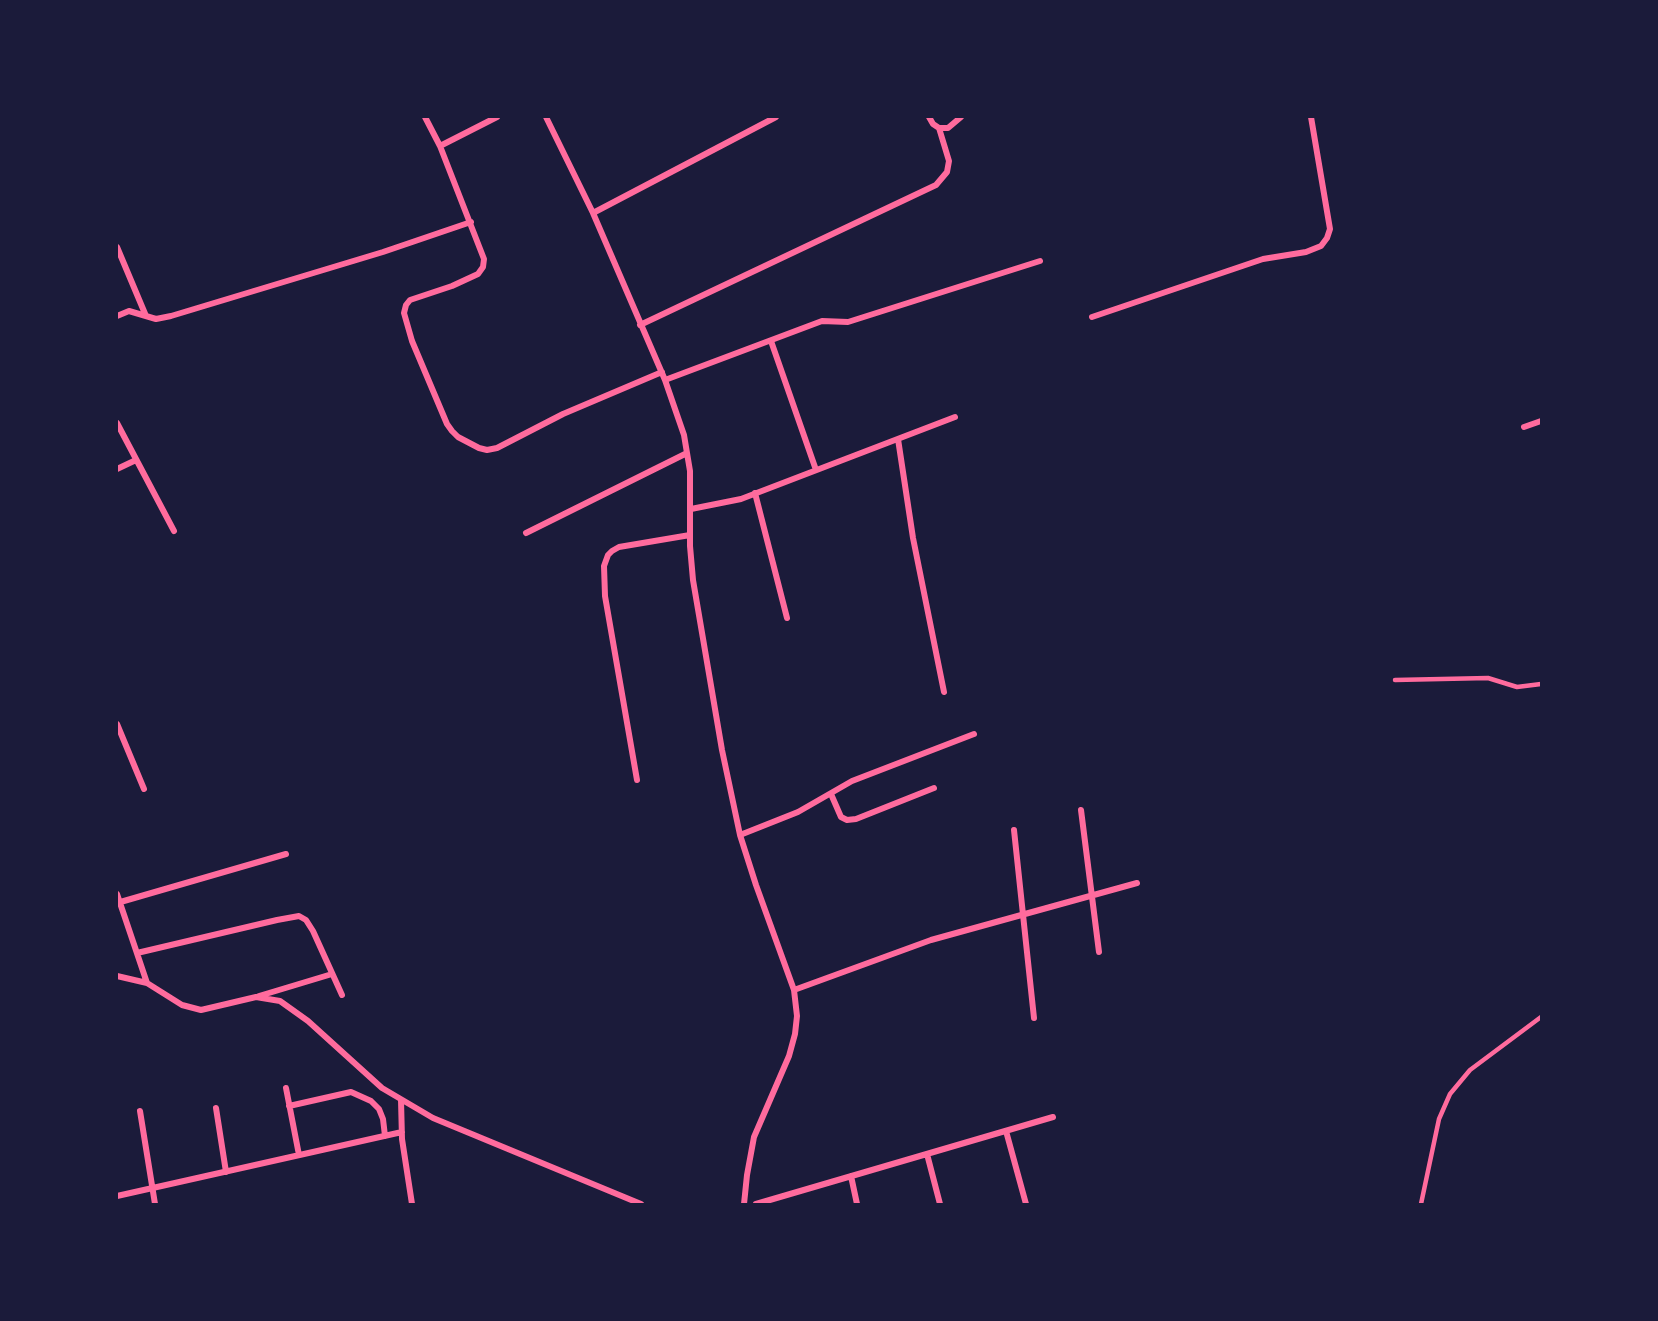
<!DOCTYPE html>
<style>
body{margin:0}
#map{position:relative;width:1658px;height:1321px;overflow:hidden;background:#1b1b3a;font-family:"PT Sans Narrow",sans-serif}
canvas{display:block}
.frame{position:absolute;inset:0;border:118px solid #1b1b3a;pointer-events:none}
</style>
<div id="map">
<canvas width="1658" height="1321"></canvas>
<div class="frame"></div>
</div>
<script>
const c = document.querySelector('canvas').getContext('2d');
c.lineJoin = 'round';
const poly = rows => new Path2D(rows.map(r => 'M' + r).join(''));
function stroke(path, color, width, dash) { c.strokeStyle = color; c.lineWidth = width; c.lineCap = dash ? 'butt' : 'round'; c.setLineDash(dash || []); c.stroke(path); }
stroke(poly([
 [1395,680,1488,678,1517,687,1541,684],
 [1421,1204,1439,1119,1450,1094,1470,1070,1541,1017]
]), '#ff6b9d', 4.5);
stroke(poly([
 [425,117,440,146,484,259,483,267,478,274,452,286,410,300,406,305,404,313,412,341,447,424,452,431,458,437,479,448,487,450,497,448,563,414,662,372],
 [546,117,593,213,665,380,684,435,690,471,690,546,693,580,722,750,740,835,756,885,794,990,797,1016,795,1034,789,1056,754,1137,747,1175,744,1204],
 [929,117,933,124,939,128,948,128,961,117],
 [440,146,497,117],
 [593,213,776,117],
 [117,247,146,316],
 [117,316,129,311,156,319,171,316,383,252,471,222],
 [1092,317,1263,259,1306,252,1321,246,1327,238,1330,229,1311,117],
 [640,325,936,185,947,172,949,161,939,128],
 [771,341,816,470],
 [665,380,822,321,848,322,1040,261],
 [117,423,174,531],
 [1524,427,1541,421],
 [898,439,913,538,944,692],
 [117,469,136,460],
 [755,493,787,618],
 [691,509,741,499,955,417],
 [526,533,687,453],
 [117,724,144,789],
 [637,780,605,596,604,566,608,555,612,551,619,547,690,535],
 [831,794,841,817,847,820,856,819,934,788],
 [1081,810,1099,952],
 [1014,830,1034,1018],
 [740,835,798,812,852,781,974,734],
 [117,894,147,983],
 [117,903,286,854],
 [137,953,277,920,299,916,306,920,313,931,342,995],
 [117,976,147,983,182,1005,201,1010,256,997,280,1001,308,1021,382,1088,433,1118,641,1204],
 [794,990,931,940,1137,883],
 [259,996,332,974],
 [286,1088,299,1155],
 [401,1100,402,1139,412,1204],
 [289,1106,351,1092,371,1101,379,1109,383,1119,385,1136],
 [216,1108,226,1172],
 [140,1111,155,1204],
 [1006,1131,1026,1204],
 [927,1154,940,1204],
 [851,1176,857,1204],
 [117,1196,402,1132],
 [756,1204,1053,1117]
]), '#ff6b9d', 6);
</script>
